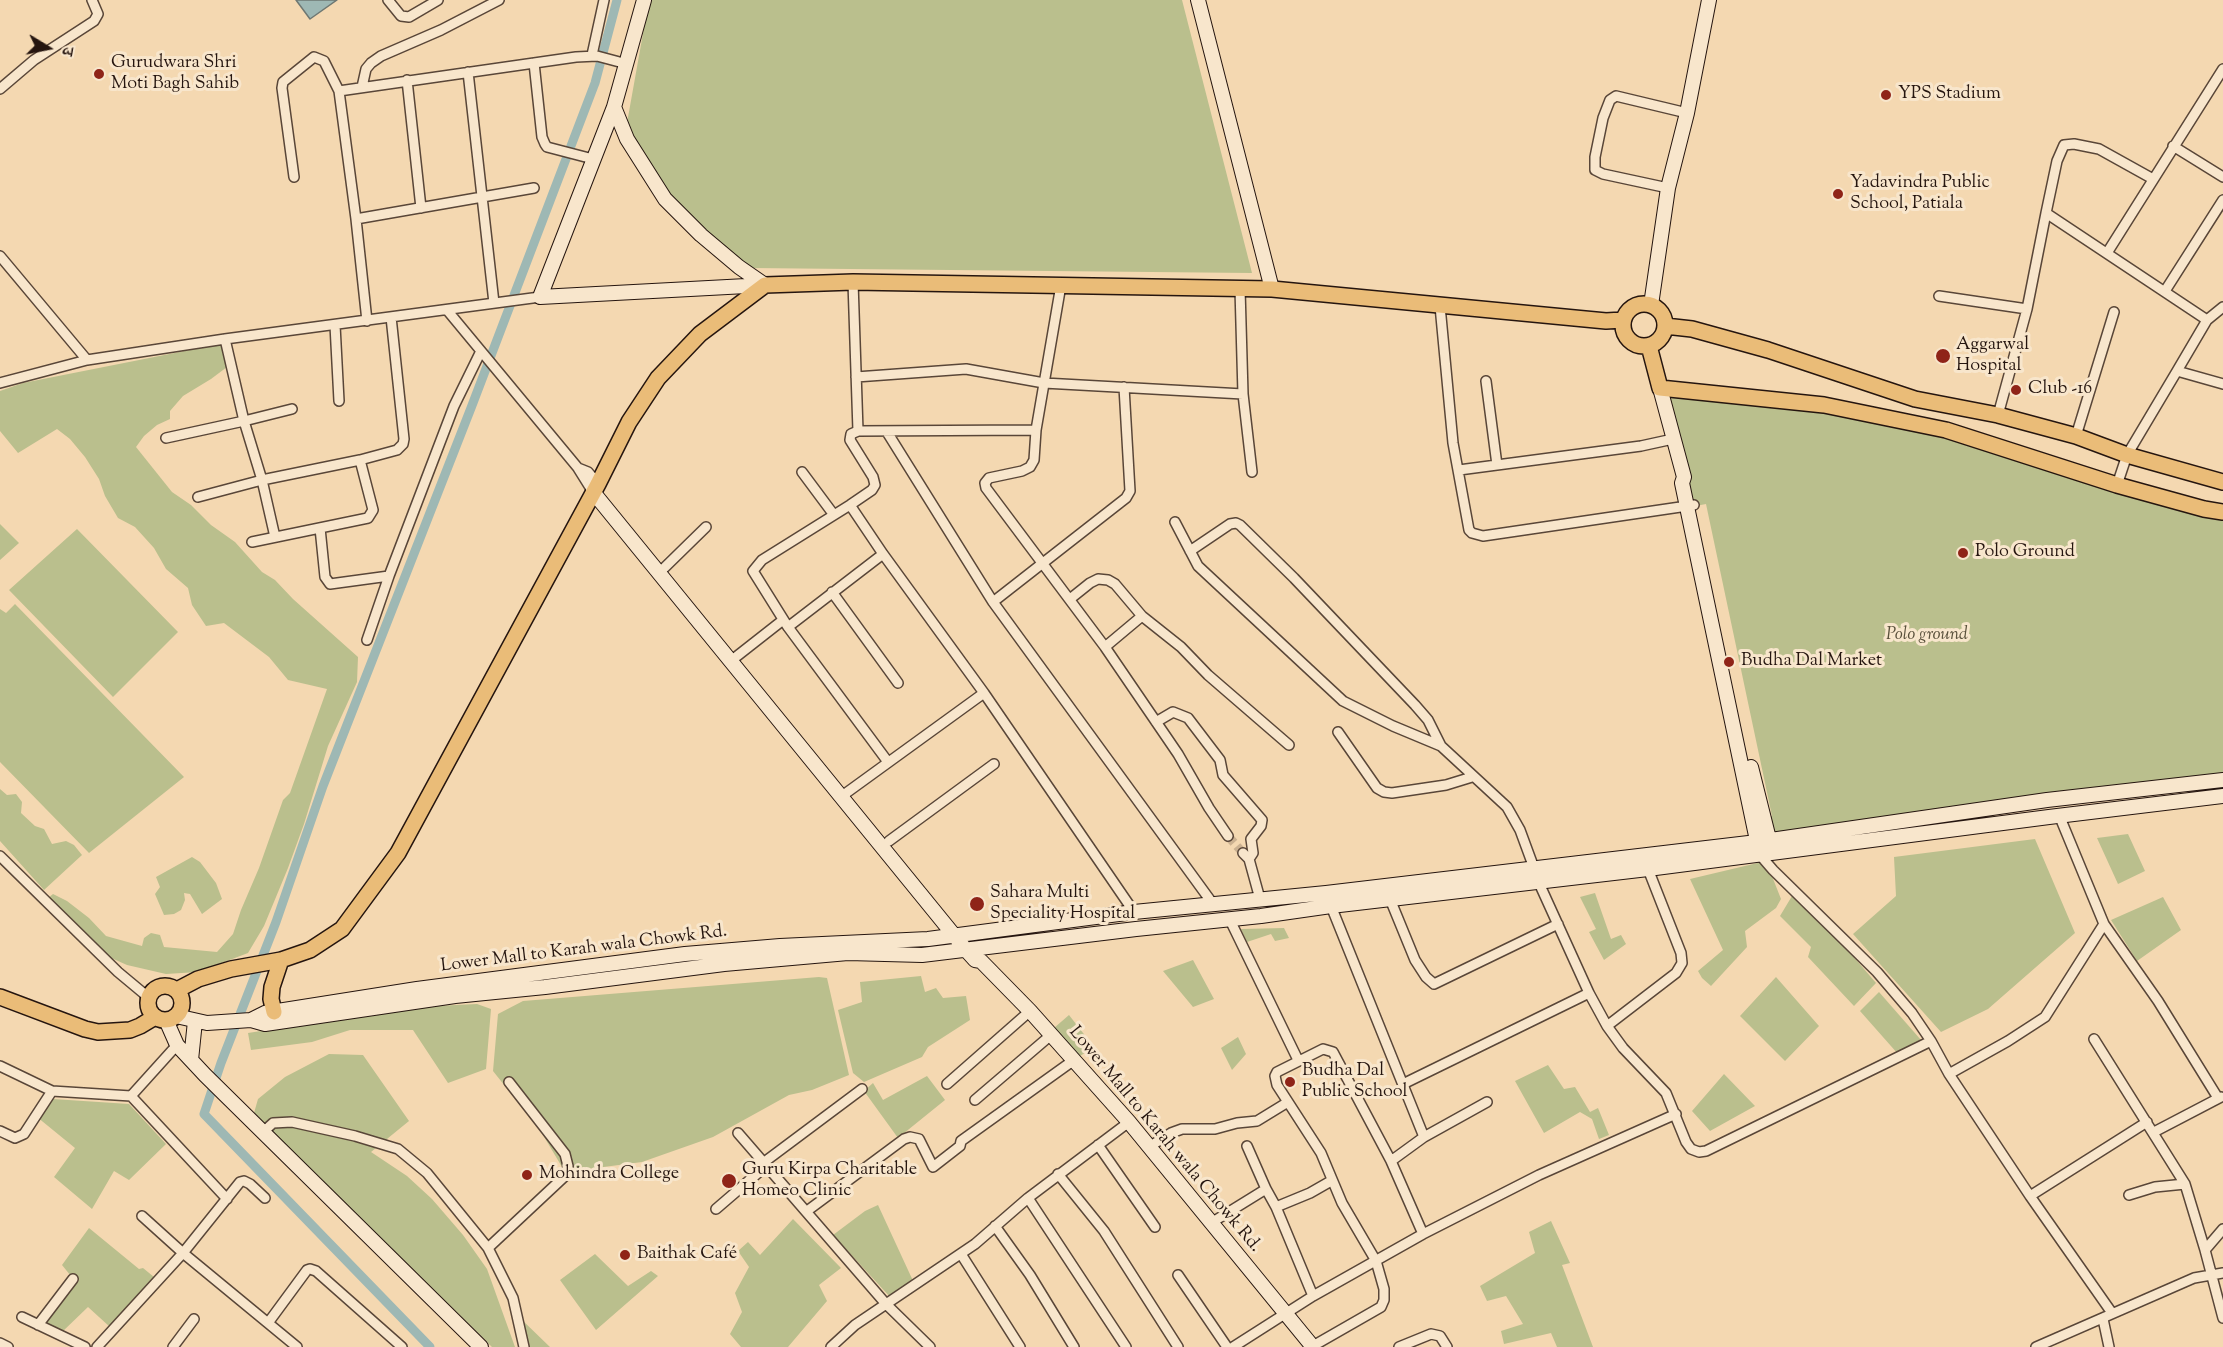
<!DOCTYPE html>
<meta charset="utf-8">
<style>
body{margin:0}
#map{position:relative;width:2223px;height:1347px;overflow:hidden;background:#f4d8b1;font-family:"Sorts Mill Goudy","Noto Serif Devanagari",serif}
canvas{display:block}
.north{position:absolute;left:18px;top:18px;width:60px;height:60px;-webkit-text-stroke:4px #f8e6cc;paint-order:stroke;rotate:100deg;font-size:16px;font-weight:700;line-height:24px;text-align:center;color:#25150f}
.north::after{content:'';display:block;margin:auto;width:21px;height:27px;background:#25150f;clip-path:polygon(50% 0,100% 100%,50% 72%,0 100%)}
</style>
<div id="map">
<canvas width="2223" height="1347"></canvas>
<div class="north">उ</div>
</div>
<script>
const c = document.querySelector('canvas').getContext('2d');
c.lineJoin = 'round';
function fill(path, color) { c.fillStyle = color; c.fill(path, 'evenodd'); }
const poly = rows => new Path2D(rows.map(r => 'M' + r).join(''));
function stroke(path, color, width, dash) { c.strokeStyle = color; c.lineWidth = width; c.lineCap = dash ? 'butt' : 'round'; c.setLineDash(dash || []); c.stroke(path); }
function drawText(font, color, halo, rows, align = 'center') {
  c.font = font + ' "Sorts Mill Goudy",serif'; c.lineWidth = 6; c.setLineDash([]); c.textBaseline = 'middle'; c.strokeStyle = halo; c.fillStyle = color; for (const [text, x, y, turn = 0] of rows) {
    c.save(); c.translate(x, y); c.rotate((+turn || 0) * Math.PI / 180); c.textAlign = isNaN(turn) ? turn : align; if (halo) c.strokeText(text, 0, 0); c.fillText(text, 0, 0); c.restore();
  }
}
fill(poly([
 [649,0,1182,0,1252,273,750,268,670,199,625,134],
 [225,343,231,364,211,379,183,396,170,411,170,419,157,425,144,436,136,447,172,492,191,505,211,525,235,542,262,572,275,580,293,599,358,657,357,682,328,746,304,824,288,868,264,926,248,953,198,972,166,974,127,965,100,953,96,944,88,936,81,940,48,898,53,894,67,901,89,918,106,936,142,946,144,938,151,933,160,935,164,947,217,952,233,934,241,910,259,868,283,800,290,793,327,689,288,680,269,657,224,623,206,626,192,605,188,588,166,569,154,548,135,527,118,518,105,496,99,479,85,457,70,439,57,429,18,453,0,431,0,391,23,383],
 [1666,395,1824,405,2223,508,2223,778,1768,848,1765,816,1772,816,1706,504,1685,508],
 [0,524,19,543,0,560],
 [77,529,178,632,113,697,9,590],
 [15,604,184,777,89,853,0,762,0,609,6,613],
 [0,789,7,795,16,794,22,802,21,813,35,826,44,829,52,844,66,841,74,845,82,855,44,890,0,841],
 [2128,834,2145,871,2118,884,2097,838],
 [2035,839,2075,933,1988,1009,1941,1032,1853,934,1896,896,1894,857],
 [192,857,200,862,216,883,222,899,202,914,190,894,184,893,185,900,181,910,174,914,164,915,155,894,160,887,156,877],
 [1766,861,1781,899,1776,908,1745,931,1747,947,1711,986,1702,978,1698,971,1723,950,1690,879],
 [1595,893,1611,939,1621,935,1626,944,1604,960,1589,932,1596,929,1580,897],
 [1792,896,1834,934,1876,983,1854,1006,1808,957,1811,947,1780,916],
 [2163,897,2181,930,2137,961,2111,920],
 [1284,928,1289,938,1275,941,1271,934,1247,942,1241,929],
 [1193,960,1214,999,1193,1007,1163,971],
 [921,976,925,992,936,988,943,998,966,996,970,1020,928,1047,922,1057,864,1082,853,1073,838,1010,862,1002,860,982],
 [819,977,827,978,849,1075,812,1090,789,1095,713,1137,642,1162,565,1172,540,1130,493,1071,498,1014,523,1001],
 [1776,977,1819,1026,1785,1061,1740,1016],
 [1879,992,1921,1040,1898,1054,1860,1011],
 [477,1004,491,1009,486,1069,448,1083,413,1030,350,1030,312,1042,251,1050,248,1033,414,1007],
 [1069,1015,1094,1047,1080,1056,1054,1028],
 [1238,1037,1246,1054,1232,1070,1221,1048],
 [329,1054,363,1055,409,1121,371,1152,407,1176,432,1199,463,1235,487,1269,515,1347,492,1347,254,1113,258,1099,285,1077],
 [1548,1065,1564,1089,1575,1087,1590,1112,1598,1108,1609,1135,1599,1139,1592,1119,1580,1112,1544,1133,1515,1081],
 [1724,1074,1755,1106,1710,1131,1692,1111],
 [927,1076,945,1100,898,1138,864,1091,873,1083,883,1100],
 [53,1099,129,1104,166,1144,129,1180,114,1171,92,1209,54,1177,75,1148,37,1117],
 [878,1205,914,1283,891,1298,833,1235,865,1211],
 [793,1219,841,1268,819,1285,827,1301,788,1347,741,1347,730,1334,742,1312,735,1293,749,1267,738,1251,748,1242,760,1255],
 [1551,1221,1570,1263,1562,1265,1593,1347,1557,1347,1551,1333,1504,1344,1501,1331,1523,1324,1506,1296,1487,1301,1480,1286,1535,1253,1529,1232],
 [89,1228,139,1269,143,1268,154,1277,110,1327,88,1307,61,1333,41,1324,75,1281,62,1265],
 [595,1254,628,1286,651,1271,658,1276,596,1330,560,1280],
 [520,1318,550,1347,529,1347]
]), '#babf8d');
const water = poly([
 [296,0,337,0,310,19,296,0]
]);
fill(water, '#9eb8b4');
stroke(water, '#6e7772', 1.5);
stroke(poly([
 [430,1347,204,1114,221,1063,276,922,323,786,471,408,595,83,617,0]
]), '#9eb8b4', 9);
stroke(poly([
 [1228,836,1243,853]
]), '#cbb191', 9, [9, 4.5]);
const street = poly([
 [388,0,401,16,409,17,438,0],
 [592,55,604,0],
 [534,63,542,137,545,144,547,147,593,159],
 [468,72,494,303],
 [407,80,421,208],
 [362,87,366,69,371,63,381,56,441,30,499,0],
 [0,89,34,60,94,21,98,14,92,0],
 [339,91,576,57,597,56,627,64],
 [2173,146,2223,177],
 [294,177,282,88,283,82,314,57,324,61,339,91,356,219,367,321],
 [1668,188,1603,174,1595,170,1595,157,1603,118,1610,100,1616,96,1687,113],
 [2046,213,2057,161,2064,145,2074,144,2099,149,2153,179],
 [356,219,534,188],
 [2107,253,2223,69],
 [0,256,87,360],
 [853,282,858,431,851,434,850,440,873,477,875,485,872,490,850,505,762,560,753,571,788,627,888,762],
 [1240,289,1243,394,1252,472],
 [2165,291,2223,200],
 [1939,296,2027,309],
 [1440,306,1453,443,1469,530,1472,533,1483,536,1694,505],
 [447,310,578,468,593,492],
 [335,325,339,401],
 [2177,371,2207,320],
 [856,377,966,369,1044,383,1243,394],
 [1486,381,1497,465],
 [0,383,87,360,225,339,540,297],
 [1998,415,2027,309,2046,213,2207,320,2223,307],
 [1036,430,1034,460,1030,467,1022,471,989,478,985,483,986,488,1105,647,1178,754,1209,808,1228,836],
 [858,431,1036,430,1061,285],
 [887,432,993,602,1213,904],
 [2076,436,2114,312],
 [166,438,244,421,225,339],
 [578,468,588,472,598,484],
 [1459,470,1641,446,1673,439],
 [802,472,834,515],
 [2117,485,2127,455,2177,371,2223,384],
 [198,497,262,480,244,421,292,409],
 [850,505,883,554,984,693,1134,912],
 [1175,522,1198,566,1343,701,1393,726,1441,746],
 [320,528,325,577,330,584,389,576],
 [275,537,262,480,360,460,397,450,403,444,404,439,391,317],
 [252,542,368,518,373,510,360,460],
 [1190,551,1230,524,1236,523,1240,525,1294,578,1415,705,1428,720,1441,746,1507,807,1520,830,1534,868],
 [660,572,706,527],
 [832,592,898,683],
 [1070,599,1090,583,1098,579,1108,580,1115,584,1142,616,1181,647,1208,675,1289,745],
 [993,602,1126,498,1130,491,1124,387],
 [788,627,883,554],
 [367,640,389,576,454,406,481,351],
 [1105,647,1142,616],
 [732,660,783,620],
 [1156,722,1173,712,1188,718,1220,760,1223,775,1262,820,1261,826,1251,839,1253,853,1249,859],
 [1338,732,1377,788,1384,792,1392,793,1446,785,1472,777],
 [842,796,984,693],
 [2059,815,2104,924,2158,1001,2218,1098],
 [889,841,994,764],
 [1243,853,1249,859,1260,899],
 [1760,855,1773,870,1877,972,1912,1013,1931,1041],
 [0,856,118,972,148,997],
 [1539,883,1589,993,1607,1026,1676,973,1682,963,1681,953,1648,869],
 [1390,899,1415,960,1426,977,1434,984,1558,924],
 [1331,906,1424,1137],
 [1229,918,1298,1060],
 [1607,1026,1623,1048,1666,1093,1686,1142,1691,1149,1699,1152,1706,1151,1931,1041,1949,1074,2030,1196,2112,1313],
 [2094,1039,2185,1184,2205,1250],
 [0,1066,52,1091,131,1096,177,1045],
 [1949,1074,2008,1041,2045,1017,2104,924],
 [947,1084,1030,1011],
 [1403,1084,1589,993],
 [131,1096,227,1199],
 [975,1100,1051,1035],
 [0,1131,15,1138,24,1134,52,1091],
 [2154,1132,2221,1097],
 [262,1133,273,1123,292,1122,355,1136,398,1149,427,1173,488,1248,513,1298,524,1347],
 [738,1133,886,1304,930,1347],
 [1098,1145,1155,1227],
 [1149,1147,1171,1133,1182,1129,1215,1129,1237,1123,1257,1121,1288,1102],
 [1391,1161,1424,1137,1487,1102],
 [763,1163,862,1089],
 [1058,1174,1104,1231,1178,1347],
 [1266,1189,1276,1207,1313,1296],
 [2129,1195,2155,1187,2185,1184],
 [2030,1196,2147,1122],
 [1028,1198,1126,1347],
 [1276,1207,1310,1193,1331,1181],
 [716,1209,766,1166],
 [807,1211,904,1139,910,1137,919,1139,933,1167,960,1146,961,1141,1074,1060],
 [142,1216,183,1253,297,1347],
 [1211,1223,1266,1189,1247,1146],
 [995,1226,1030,1275,1074,1347],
 [2223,1229,2205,1250,2223,1318],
 [488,1248,566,1175,568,1166,565,1154,509,1082],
 [961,1254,1020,1347],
 [1178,1275,1227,1347],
 [22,1317,85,1347],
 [2103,1319,2109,1347],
 [268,1323,307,1270,310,1269,316,1271,402,1347],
 [38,1325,73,1279],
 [0,1343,8,1347],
 [1313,1346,1381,1307,1384,1300,1384,1289,1376,1261,1342,1203,1321,1153,1277,1085,1275,1076,1277,1072,1323,1049,1333,1052,1391,1161,1423,1234],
 [97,1347,183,1253,240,1182,244,1181,250,1184,265,1198],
 [173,1347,194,1319],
 [831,1347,855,1325,975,1244,1028,1198,1129,1122],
 [1233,1347,1313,1296,1423,1234,1539,1175,1676,1114],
 [1399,1347,1431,1334,1440,1336,1447,1347],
 [2036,1347,2194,1278,2223,1273]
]);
const secondary = poly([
 [644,0,614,107,627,139,665,199,701,235,739,267,765,285],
 [1198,0,1272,289],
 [614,107,540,297,765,285],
 [1651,305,1668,188,1687,113,1709,0],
 [1660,388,1684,477,1682,483,1759,850],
 [593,492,966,950,975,960,981,961,1030,1011,1129,1122,1313,1347],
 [1751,767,1771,847],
 [176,1016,207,1023,251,1020,265,1013,417,989,685,954,780,946,928,939,1134,912,1326,893,1757,842,2047,800,2223,780],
 [166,1020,177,1045,205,1075,481,1347],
 [251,1020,265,1024,455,996,545,987,724,964,848,953,922,955,1136,929,1261,916,1331,906,1648,869,2049,817,2223,796],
 [191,1060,195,1021]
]);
const primary = poly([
 '1623 325a21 21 0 1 1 42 0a21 21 0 1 1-42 0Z',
 [1665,326,1692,329,1768,350,1915,399,1998,415,2076,436,2127,455,2223,482],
 [1649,346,1660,388,1824,405,1946,430,2117,485,2204,509,2223,512],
 '148 1003a17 17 0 1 1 34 0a17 17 0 1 1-34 0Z',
 [177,990,198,979,231,969,281,960,310,950,342,929,398,853,598,484,629,422,658,378,700,334,765,285,853,282,1272,289,1606,321,1623,320],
 [0,997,85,1029,98,1032,130,1030,140,1026,155,1017],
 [274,1012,271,999,272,987,281,960]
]);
stroke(street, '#594638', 12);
stroke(secondary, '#25150f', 16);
stroke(primary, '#25150f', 18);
stroke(street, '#f8e6cc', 9);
stroke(secondary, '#f8e6cc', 14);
stroke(primary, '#eabc78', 15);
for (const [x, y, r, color] of [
 [99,74,6,"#8f2418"],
 [1886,95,6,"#8f2418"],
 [1838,194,6,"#8f2418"],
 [1943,356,8,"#8f2418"],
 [2016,390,6,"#8f2418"],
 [1963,553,6,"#8f2418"],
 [1729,662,6,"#8f2418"],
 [977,904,8,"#8f2418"],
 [1290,1082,6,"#8f2418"],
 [527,1175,6,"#8f2418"],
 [729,1181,8,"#8f2418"],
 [625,1255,6,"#8f2418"]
]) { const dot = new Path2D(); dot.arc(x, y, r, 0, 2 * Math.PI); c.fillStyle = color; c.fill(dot); stroke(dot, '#f8e6cc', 2); }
drawText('18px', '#25150f', '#f8e6cc', [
 ["Gurudwara Shri",111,64],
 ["Moti Bagh Sahib",111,85],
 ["YPS Stadium",1898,95],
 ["Yadavindra Public",1850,184],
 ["School, Patiala",1850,205],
 ["Aggarwal",1956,346],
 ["Hospital",1956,367],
 ["Club -16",2028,390],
 ["Polo Ground",1975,553],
 ["Budha Dal Market",1741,662],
 ["Sahara Multi",990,894],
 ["Speciality Hospital",990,915],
 ["Budha Dal",1302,1072],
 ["Public School",1302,1093],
 ["Guru Kirpa Charitable",742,1171],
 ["Homeo Clinic",742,1192],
 ["Mohindra College",539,1175],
 ["Baithak Café",637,1255]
], 'left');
drawText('italic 18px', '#59503b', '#f8e6cc', [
 ["Polo ground",1927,636]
]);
drawText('18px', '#25150f', '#f8e6cc', [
 ["Lower Mall to Karah wala Chowk Rd.",584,950,-7],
 ["Lower Mall to Karah wala Chowk Rd.",1164,1140,50]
]);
</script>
